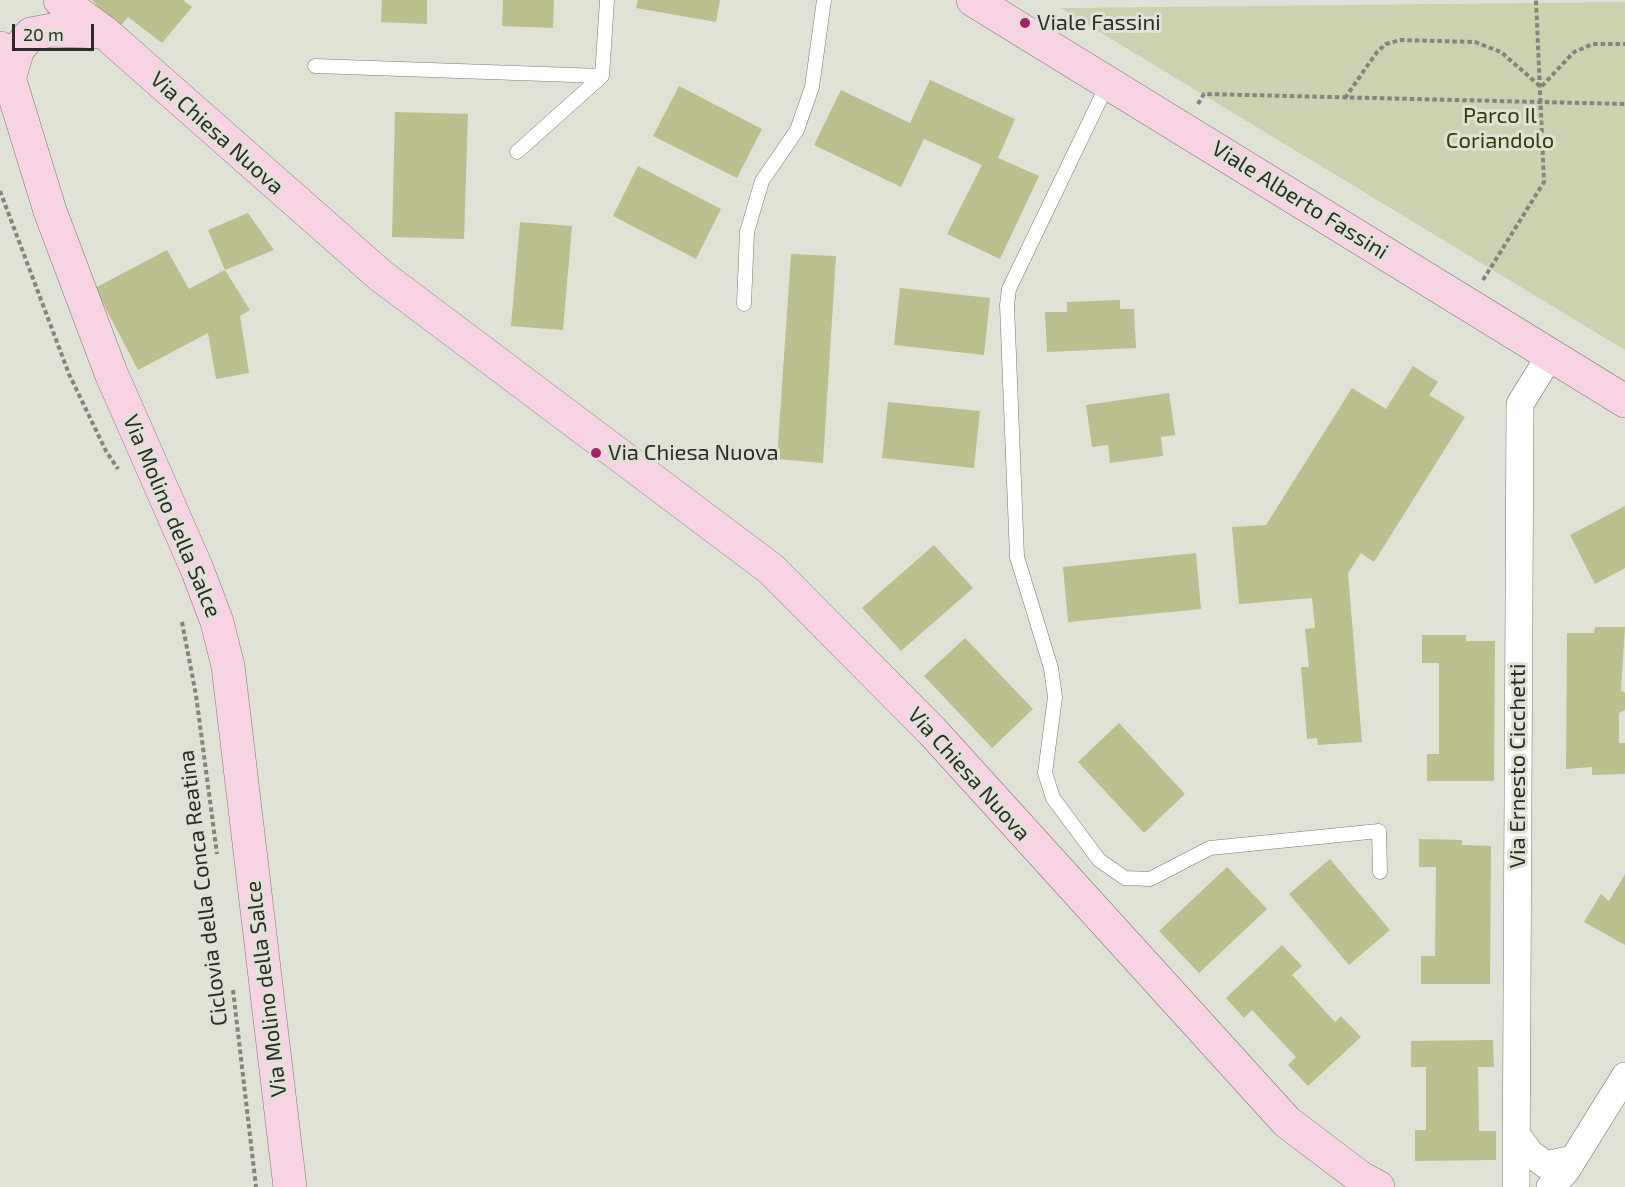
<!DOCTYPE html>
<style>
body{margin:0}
#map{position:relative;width:1625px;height:1187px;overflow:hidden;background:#e0e2d6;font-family:"Exo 2",sans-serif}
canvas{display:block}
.scale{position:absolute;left:12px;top:24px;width:82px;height:27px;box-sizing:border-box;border:3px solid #2b2c27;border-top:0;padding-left:8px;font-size:18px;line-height:21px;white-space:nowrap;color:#2b2c27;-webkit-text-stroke:4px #e0e2d6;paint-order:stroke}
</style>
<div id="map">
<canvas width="1625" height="1187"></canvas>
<div class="scale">20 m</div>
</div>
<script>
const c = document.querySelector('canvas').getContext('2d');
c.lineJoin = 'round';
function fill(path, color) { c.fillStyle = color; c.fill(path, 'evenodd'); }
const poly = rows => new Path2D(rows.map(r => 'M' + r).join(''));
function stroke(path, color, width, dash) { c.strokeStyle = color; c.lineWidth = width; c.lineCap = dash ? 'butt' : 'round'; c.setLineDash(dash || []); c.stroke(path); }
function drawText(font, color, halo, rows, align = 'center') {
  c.font = font + ' "Exo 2",sans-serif'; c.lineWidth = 6; c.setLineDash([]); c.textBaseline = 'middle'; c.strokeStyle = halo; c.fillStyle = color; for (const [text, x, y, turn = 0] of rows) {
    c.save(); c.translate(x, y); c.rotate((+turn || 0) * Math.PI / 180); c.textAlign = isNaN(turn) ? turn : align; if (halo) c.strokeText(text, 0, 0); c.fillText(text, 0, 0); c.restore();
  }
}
fill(poly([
 [1625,2,1625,350,1060,8,1536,3]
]), '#cdd1af');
fill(poly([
 [92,0,183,0,192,7,162,43,128,17,119,28],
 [382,0,427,0,427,24,381,22],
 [503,0,554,0,553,28,502,26],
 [638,0,720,0,716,22,636,8],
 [930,80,1015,119,998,158,1039,176,1000,259,947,234,982,165,924,139,901,187,814,145,841,90,910,123],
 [679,86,762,129,737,178,653,136],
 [395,112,468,114,464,239,392,237],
 [638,166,721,209,696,259,613,216],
 [248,213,274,250,225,270,208,230],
 [520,222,572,226,563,330,511,326],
 [167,250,189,289,225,270,250,310,240,316,249,373,216,379,208,333,138,370,95,288],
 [791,254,836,256,823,463,777,459],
 [900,288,990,298,984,355,894,345],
 [1120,300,1120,309,1134,309,1136,348,1047,352,1045,312,1067,312,1067,302],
 [1413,366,1438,382,1429,395,1465,417,1374,562,1361,553,1348,573,1362,742,1318,745,1317,738,1307,739,1301,667,1309,667,1305,629,1315,628,1312,598,1239,604,1232,527,1266,525,1352,388,1386,409],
 [1169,393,1175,435,1161,437,1163,456,1110,463,1108,445,1092,447,1086,405],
 [888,402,980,411,974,468,882,458],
 [1625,506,1625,568,1595,584,1570,535],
 [934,545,973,588,901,651,862,608],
 [1196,553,1201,609,1068,622,1063,567],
 [1595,627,1625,627,1621,690,1625,693,1625,710,1619,713,1619,743,1625,743,1625,774,1592,775,1592,767,1566,769,1567,633,1594,633],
 [1422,635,1466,635,1466,641,1495,641,1494,781,1427,781,1427,754,1439,754,1439,663,1422,663],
 [965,638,1033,709,992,748,924,676],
 [1119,723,1185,794,1144,833,1078,762],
 [1419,839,1462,840,1462,845,1491,846,1490,984,1421,984,1421,956,1435,956,1436,867,1419,867],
 [1330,859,1390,930,1349,965,1289,894],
 [1227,867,1267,909,1199,973,1159,931],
 [1625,874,1625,945,1584,922,1601,894,1609,901],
 [1282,945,1302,966,1292,975,1335,1022,1341,1016,1361,1037,1308,1086,1288,1065,1296,1057,1252,1010,1244,1018,1226,998],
 [1493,1040,1494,1067,1478,1067,1479,1131,1496,1131,1496,1160,1415,1161,1415,1130,1426,1130,1426,1067,1411,1067,1411,1041]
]), '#bbbf8d');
const lane = poly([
 [315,66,602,76],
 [1108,83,1009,289,1007,305,1017,557,1051,668,1055,697,1045,773,1053,798,1099,860,1125,878,1150,879,1210,848,1379,831,1380,872],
 [517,152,602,76,607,0],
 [744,304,747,232,762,181,797,130,812,87,824,0]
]);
const street = poly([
 [1516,1134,1530,1153,1546,1165,1573,1159],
 [1516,1187,1520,404,1551,354],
 [1550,1187,1566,1171,1625,1076]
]);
const secondary = poly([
 [60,0,104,32,381,276,771,569,932,731,1287,1122,1361,1178,1378,1187],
 [973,0,1625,401],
 [0,48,50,211,111,373,197,569,217,622,228,666,290,1187],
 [10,76,18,49,31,34,52,30,104,32]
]);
stroke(lane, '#797a70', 15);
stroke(street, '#797a70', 28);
stroke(secondary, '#797a70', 34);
stroke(poly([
 [1345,98,1377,52,1386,44,1400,40,1475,42,1501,52,1541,87,1574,52,1593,44,1625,44],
 [1198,104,1204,94,1625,104],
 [0,191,69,374,106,451,118,469],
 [1483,280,1544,182,1536,0],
 [182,622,196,695,217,854],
 [233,990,256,1187]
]), '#83847c', 4, [4.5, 3]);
stroke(lane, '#fff', 14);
stroke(street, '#fff', 27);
stroke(secondary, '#f7d3e4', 33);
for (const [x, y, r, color] of [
 [1025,23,6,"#a6206b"],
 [596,453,6,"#a6206b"]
]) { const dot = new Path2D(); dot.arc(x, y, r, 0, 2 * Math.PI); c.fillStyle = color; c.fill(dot); stroke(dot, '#e0e2d6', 2); }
drawText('22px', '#2b2c27', '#e0e2d6', [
 ["Viale Fassini",1037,23],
 ["Via Chiesa Nuova",608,453]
], 'left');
drawText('22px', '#393c00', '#e0e2d6', [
 ["Parco Il",1500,116],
 ["Coriandolo",1500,141]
]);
drawText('22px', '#2b2c27', '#e0e2d6', [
 ["Via Chiesa Nuova",217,133,42],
 ["Viale Alberto Fassini",1300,200,32],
 ["Via Molino della Salce",172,516,67],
 ["Via Ernesto Cicchetti",1518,766,-90],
 ["Via Chiesa Nuova",969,774,48],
 ["Ciclovia della Conca Reatina",203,888,-97],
 ["Via Molino della Salce",266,989,-97]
]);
</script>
